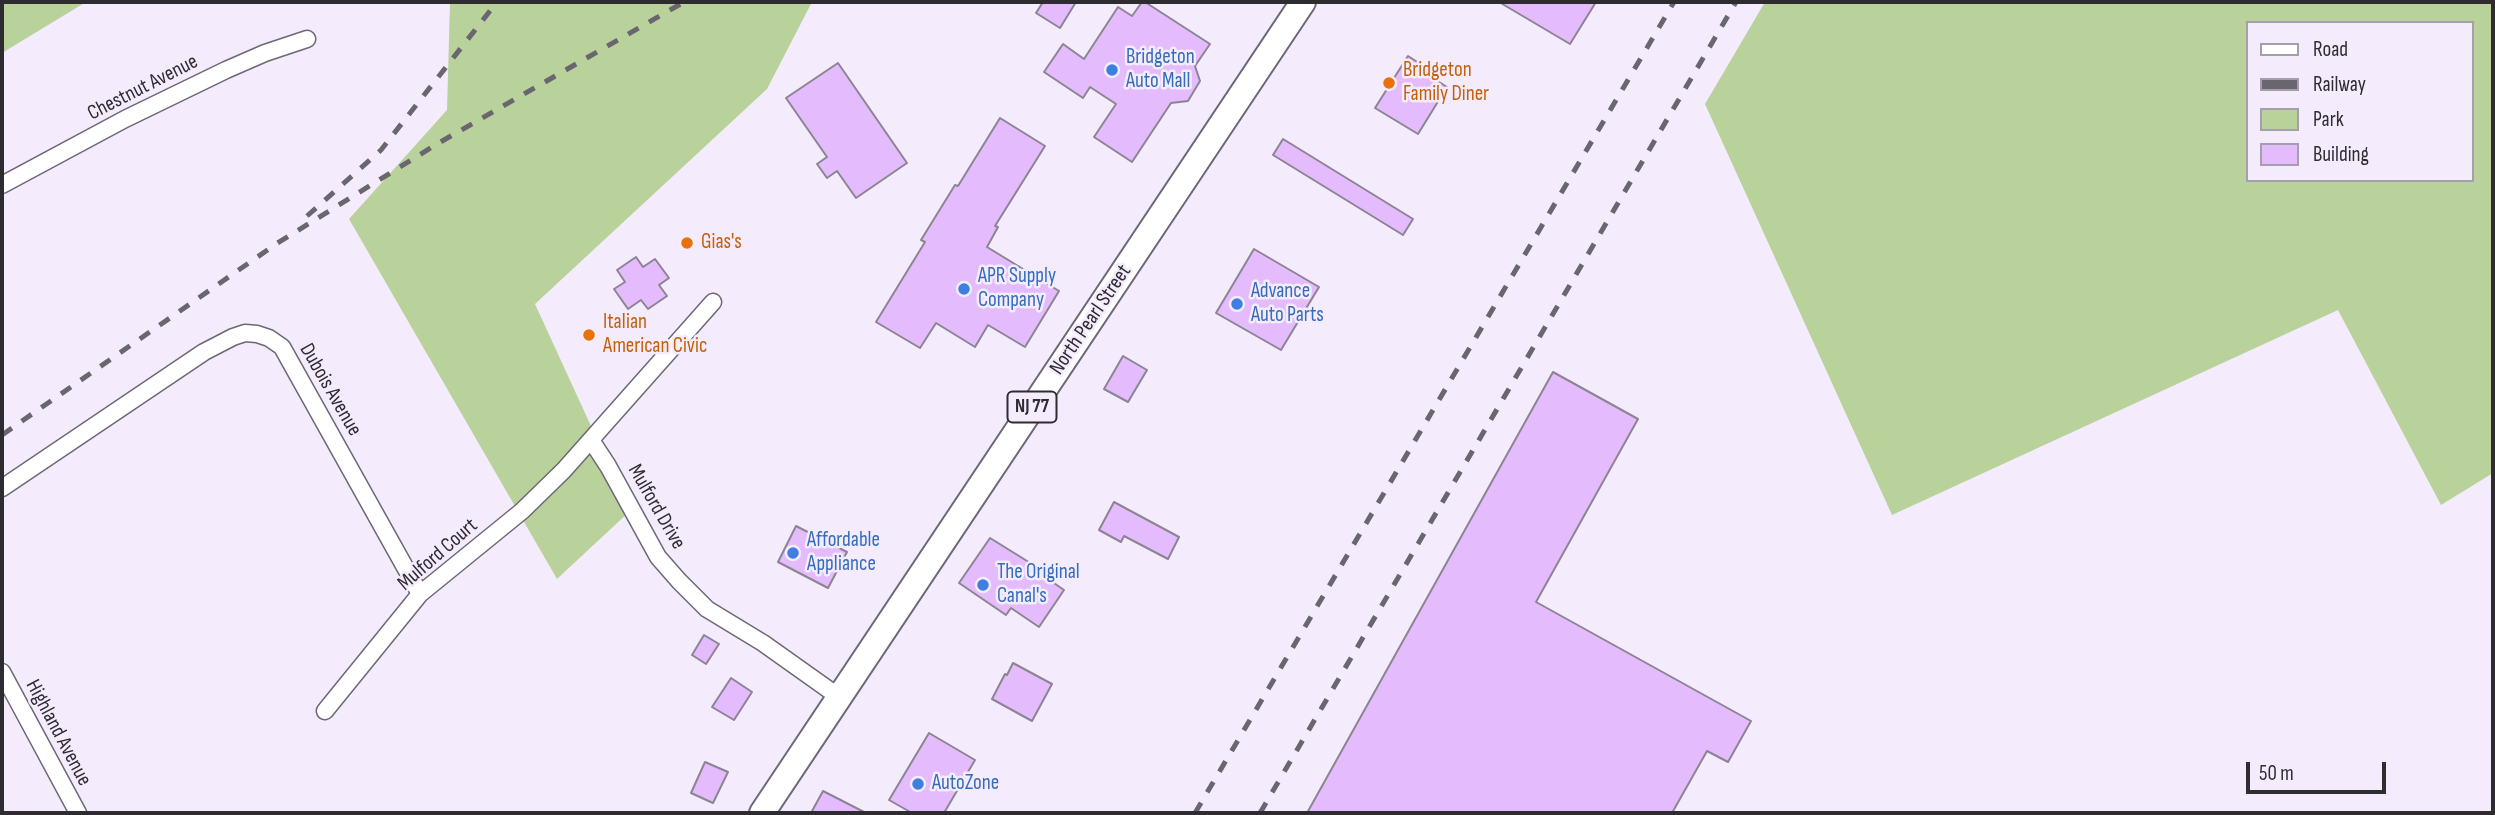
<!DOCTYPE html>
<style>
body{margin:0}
#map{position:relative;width:2495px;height:815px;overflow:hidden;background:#f4ecfc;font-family:"Sofia Sans Condensed",sans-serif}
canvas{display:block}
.frame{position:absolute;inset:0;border:4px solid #2e2b31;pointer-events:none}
.legend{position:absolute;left:2246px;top:21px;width:228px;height:161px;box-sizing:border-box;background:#f4ecfc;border:2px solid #a59fab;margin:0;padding:9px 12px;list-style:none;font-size:21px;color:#2e2b31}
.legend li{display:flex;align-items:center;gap:14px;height:35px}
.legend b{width:35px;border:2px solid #a59fab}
.scale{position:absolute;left:2246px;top:762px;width:140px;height:32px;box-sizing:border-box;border:4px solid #2e2b31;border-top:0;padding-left:9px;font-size:21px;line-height:24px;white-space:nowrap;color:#2e2b31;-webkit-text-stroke:5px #f4ecfc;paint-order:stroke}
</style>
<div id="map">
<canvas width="2495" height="815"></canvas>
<div class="frame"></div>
<ul class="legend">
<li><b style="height:9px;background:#fff"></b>Road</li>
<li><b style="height:9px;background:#6a666f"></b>Railway</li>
<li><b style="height:19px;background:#b9d29b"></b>Park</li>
<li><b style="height:19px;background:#e4bcfd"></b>Building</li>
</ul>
<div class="scale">50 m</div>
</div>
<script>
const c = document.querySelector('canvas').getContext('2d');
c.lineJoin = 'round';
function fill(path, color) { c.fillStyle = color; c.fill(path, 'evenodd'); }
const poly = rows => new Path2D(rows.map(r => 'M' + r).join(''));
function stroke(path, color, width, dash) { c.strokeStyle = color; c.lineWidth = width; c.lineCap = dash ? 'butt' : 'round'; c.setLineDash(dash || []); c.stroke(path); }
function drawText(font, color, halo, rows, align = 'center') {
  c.font = font + ' "Sofia Sans Condensed",sans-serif'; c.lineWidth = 5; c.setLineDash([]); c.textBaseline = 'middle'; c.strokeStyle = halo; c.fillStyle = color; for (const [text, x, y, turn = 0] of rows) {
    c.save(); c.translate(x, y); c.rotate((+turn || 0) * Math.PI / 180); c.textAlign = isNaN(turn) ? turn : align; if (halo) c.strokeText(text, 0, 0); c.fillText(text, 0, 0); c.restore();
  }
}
fill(poly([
 [2,2,86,2,2,53],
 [450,2,812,2,767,89,535,304,630,511,557,579,349,219,447,110],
 [1765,2,2493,2,2493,473,2441,505,2338,310,1892,515,1705,104],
 [2248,23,2472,23,2472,180,2248,180]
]), '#b9d29b');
const building = poly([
 [1043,2,1076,2,1060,28,1036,13,1043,2],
 [1142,2,1145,2,1210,44,1195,66,1200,81,1188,101,1171,103,1132,162,1094,137,1116,104,1090,87,1083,98,1044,72,1063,44,1084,59,1118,7,1132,16,1142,2],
 [1499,2,1596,2,1570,44,1499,2],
 [1408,56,1439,76,1436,80,1447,87,1418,134,1375,108,1408,56],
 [838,63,907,163,856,198,837,171,827,178,817,164,827,157,786,98,838,63],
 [1000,118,1045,146,995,226,998,227,987,247,1059,291,1025,347,988,325,975,347,936,323,920,348,876,322,925,242,921,240,955,185,958,186,1000,118],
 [1283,139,1413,219,1403,235,1273,155,1283,139],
 [1254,249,1319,287,1281,350,1216,313,1254,249],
 [636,257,643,267,655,259,669,278,659,285,667,296,648,309,641,300,628,309,614,289,625,282,617,270,636,257],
 [1123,356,1147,370,1128,402,1104,389,1123,356],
 [1553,372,1638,419,1536,602,1751,721,1728,762,1707,751,1672,813,1307,813,1553,372],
 [1114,502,1179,537,1168,559,1124,536,1121,542,1099,530,1114,502],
 [796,526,847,552,828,588,778,562,796,526],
 [990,538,1040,569,1038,572,1064,590,1039,627,1011,608,1006,615,959,583,990,538],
 [704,635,719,644,706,664,692,655,704,635],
 [1013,663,1052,684,1032,721,992,699,1005,674,1007,675,1013,663],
 [731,678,752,692,734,720,712,707,731,678],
 [929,733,975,760,944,813,912,813,889,800,929,733],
 [705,762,728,772,713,803,691,793,705,762],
 [823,791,866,813,811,813,823,791]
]);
fill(building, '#e4bcfd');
stroke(building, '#8c8492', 2);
const minor = poly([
 [2,185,125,119,226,70,265,53,307,39],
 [591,440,608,466,658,557,679,581,707,609,763,643,839,697],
 [2,488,204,352,233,337,245,333,257,334,269,338,282,347,420,594],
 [2,672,78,813],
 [325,711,420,594,522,511,564,470,713,302]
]);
const primary = poly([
 [762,813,1303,2]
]);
stroke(minor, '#6e6775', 19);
stroke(primary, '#6e6775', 28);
stroke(minor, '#fff', 16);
stroke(primary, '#fff', 24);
stroke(poly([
 [307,216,381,150,497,2],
 [2,435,276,244,437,144,684,2],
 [1195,813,1674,2],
 [1260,813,1736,2]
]), '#6a666f', 5, [12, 12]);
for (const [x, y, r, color] of [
 [1112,70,7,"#3f7fe0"],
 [1389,83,7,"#e8710a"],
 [687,243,7,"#e8710a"],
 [964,289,7,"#3f7fe0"],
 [1237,304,7,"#3f7fe0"],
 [589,335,7,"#e8710a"],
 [793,553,7,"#3f7fe0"],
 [983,585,7,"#3f7fe0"],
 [918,784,7,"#3f7fe0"]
]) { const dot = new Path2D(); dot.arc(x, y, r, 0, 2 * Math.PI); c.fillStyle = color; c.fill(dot); stroke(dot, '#f4ecfc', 2.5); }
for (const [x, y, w] of [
 [1032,407,49]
]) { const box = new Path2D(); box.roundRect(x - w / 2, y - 15.5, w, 31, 5); c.fillStyle = '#f4ecfc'; c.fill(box); stroke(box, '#2e2b31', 2); }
drawText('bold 19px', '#2e2b31', null, [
 ["NJ 77",1032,407]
]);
drawText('21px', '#366cbe', '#f4ecfc', [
 ["Bridgeton",1126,58],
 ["Auto Mall",1126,82],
 ["APR Supply",978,277],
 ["Company",978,301],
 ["Advance",1251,292],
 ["Auto Parts",1251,316],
 ["Affordable",807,541],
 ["Appliance",807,565],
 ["The Original",997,573],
 ["Canal's",997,597],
 ["AutoZone",932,784]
], 'left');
drawText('21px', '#c56008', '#f4ecfc', [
 ["Bridgeton",1403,71],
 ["Family Diner",1403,95],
 ["Gias's",701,243],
 ["Italian",603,323],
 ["American Civic",603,347]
], 'left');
drawText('21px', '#2e2b31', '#f4ecfc', [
 ["Chestnut Avenue",143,88,-27],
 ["North Pearl Street",1091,320,-56],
 ["Dubois Avenue",330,390,60],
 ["Mulford Drive",656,507,60],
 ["Mulford Court",438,555,-41],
 ["Highland Avenue",58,733,62]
]);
</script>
